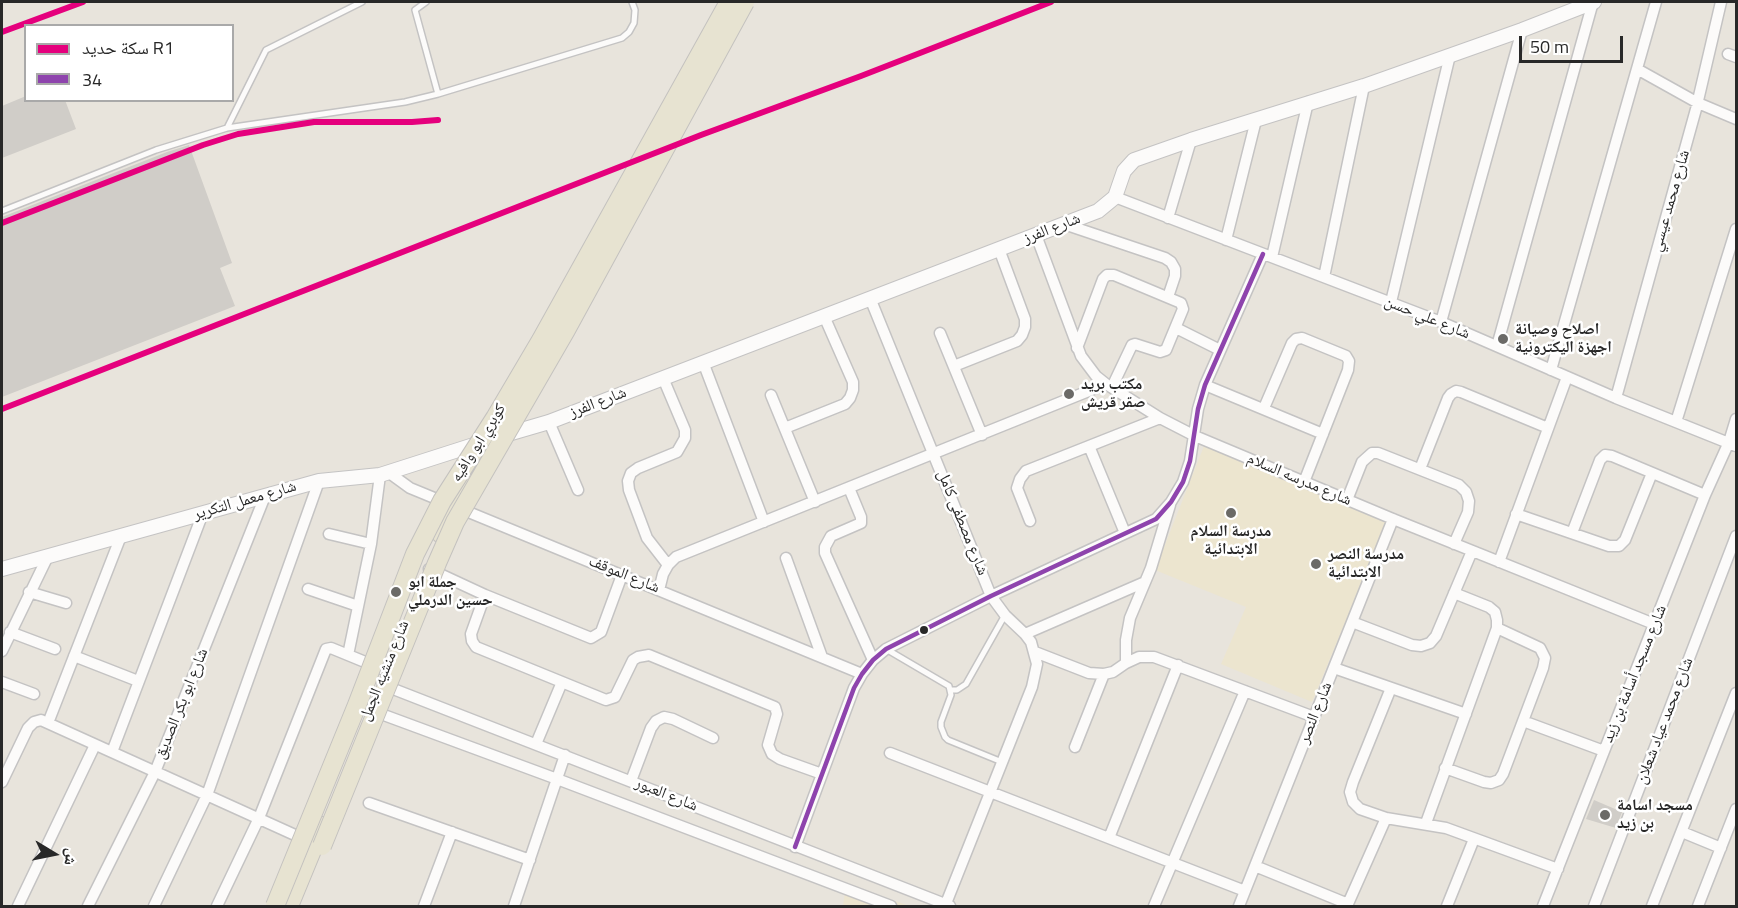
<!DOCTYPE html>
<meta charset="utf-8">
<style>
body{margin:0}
#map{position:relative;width:1738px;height:908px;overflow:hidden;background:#e8e4dc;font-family:"Titillium Web","Noto Naskh Arabic",sans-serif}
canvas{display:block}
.frame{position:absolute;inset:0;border:3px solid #282828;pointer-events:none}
.legend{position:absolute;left:24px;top:24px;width:210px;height:78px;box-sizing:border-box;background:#fff;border:2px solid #a9a9a9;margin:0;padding:8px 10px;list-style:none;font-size:18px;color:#282828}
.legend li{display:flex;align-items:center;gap:12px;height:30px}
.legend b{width:30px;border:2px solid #a9a9a9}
.north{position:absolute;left:24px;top:824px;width:60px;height:60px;-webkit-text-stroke:4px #fff;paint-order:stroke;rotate:100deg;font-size:16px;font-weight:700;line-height:24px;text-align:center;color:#282828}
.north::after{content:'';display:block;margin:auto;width:21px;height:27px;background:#282828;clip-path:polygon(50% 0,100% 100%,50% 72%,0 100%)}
.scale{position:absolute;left:1519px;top:36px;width:104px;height:27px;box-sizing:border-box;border:3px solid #282828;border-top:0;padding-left:8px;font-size:18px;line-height:21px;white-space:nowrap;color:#282828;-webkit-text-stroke:4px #fff;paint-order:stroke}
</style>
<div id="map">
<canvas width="1738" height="908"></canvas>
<div class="frame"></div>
<ul class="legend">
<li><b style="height:8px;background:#e5007d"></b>سكة حديد R1</li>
<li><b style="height:8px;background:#8e44ad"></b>34</li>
</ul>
<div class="north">ش</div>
<div class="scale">50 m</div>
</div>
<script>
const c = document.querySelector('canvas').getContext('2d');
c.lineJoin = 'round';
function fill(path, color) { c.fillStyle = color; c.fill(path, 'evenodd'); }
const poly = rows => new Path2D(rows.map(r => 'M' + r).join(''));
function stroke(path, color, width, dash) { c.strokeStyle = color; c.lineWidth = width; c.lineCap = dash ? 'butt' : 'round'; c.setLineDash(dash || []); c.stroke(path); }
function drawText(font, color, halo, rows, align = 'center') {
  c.font = font + ' "Titillium Web","Noto Naskh Arabic",sans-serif'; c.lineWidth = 5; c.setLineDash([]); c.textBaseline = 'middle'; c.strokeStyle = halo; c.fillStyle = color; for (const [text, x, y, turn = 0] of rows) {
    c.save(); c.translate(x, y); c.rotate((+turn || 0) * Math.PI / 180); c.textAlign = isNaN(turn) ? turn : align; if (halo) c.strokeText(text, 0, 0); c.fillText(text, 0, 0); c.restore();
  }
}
fill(poly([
 [1204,446,1387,522,1312,702,1221,664,1246,607,1155,570],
 [846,885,910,906,843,906]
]), '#ece5cf');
fill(poly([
 [26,96,26,100,65,100,76,129,2,158,2,106],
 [189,145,232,263,220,268,235,306,2,397,2,217,167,152],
 [1594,800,1622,812,1616,828,1586,819]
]), '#d0cdc8');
const service = poly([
 [426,2,415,10,438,94],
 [227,128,266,50,362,2],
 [2,211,156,150,227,128,405,102,438,94,622,38,629,32,634,23,635,10,632,2],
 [886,649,949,686,951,695,941,722,941,727,945,737,948,740,1002,762],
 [951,690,957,690,966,684,1005,615]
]);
const minor = poly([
 [1728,54,1736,57],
 [1637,69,1698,103,1736,119],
 [1115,197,1441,322,1616,398,1736,446],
 [1168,218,1191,140],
 [1064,224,1165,258,1171,262,1175,269,1175,276,1168,297],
 [1036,235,1081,356,1096,376,1106,384,1160,418,1195,436,1393,519,1654,624],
 [1226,240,1256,120],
 [1272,257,1308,102],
 [1324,277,1364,86],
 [870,298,991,596,1005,615,1025,634,1031,642,1037,664,1032,687,945,906],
 [1391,302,1450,55],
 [1441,322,1522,30],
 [1176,328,1220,350],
 [940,333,982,435],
 [1497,346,1593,2],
 [1077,348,1103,279,1107,275,1114,275,1181,303,1183,309,1166,350,1160,352,1135,344,1132,345,1112,387],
 [703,362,764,522],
 [954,366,1017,341,1022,335,1025,327,1025,319,999,249],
 [1551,370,1656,2],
 [663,378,685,430,685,438,677,452,638,468,631,473,628,481,629,490,647,538,668,565],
 [1205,385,1323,434],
 [771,395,815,502],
 [1616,398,1696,109,1721,2],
 [1264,408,1292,343,1296,339,1302,338,1346,356,1349,361,1348,370,1304,482],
 [549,422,578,490],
 [1676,422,1736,229],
 [785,428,845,404,850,398,853,390,853,382,824,316],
 [1089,446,1125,533],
 [1420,469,1448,398,1451,394,1456,391,1461,392,1548,428],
 [388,472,410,488,862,674],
 [849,488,861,517,861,523,831,536,825,547,825,553,873,660],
 [1347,500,1362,462,1372,453,1378,453,1459,485,1466,492,1469,501,1468,512,1454,544],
 [1516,514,1609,546,1619,546,1625,540,1652,473],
 [1030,521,1017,488,1020,479,1026,471,1160,418],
 [1572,533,1600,460,1605,455,1612,456,1705,495],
 [329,534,371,544],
 [786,558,822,657],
 [1499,562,1567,377],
 [429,569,485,595,591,638,601,632,622,575],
 [308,589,358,606],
 [659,590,663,574,668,565,676,557,1106,384],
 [29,592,66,603],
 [485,595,471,634,472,641,476,647,606,700,615,697,633,660,638,657,649,655,775,707,777,714,768,745,772,754,780,759,822,774],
 [1352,622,1412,645,1421,646,1430,643,1436,636,1472,551],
 [10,632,55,649],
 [1025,634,1145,582],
 [2,651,48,556],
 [1035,652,1089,673,1104,674,1113,672,1126,663,1139,657,1154,657,1314,717],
 [348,655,371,544,380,475],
 [74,656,138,681],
 [1126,663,1126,640,1130,618,1151,568,1170,505],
 [1334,668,1466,714],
 [2,682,34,694],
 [383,685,950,906],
 [1391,688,1353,782,1350,792,1353,802,1360,809,1386,818,1446,828,1558,869],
 [373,711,557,779,891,906],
 [1523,721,1604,751],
 [48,723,121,536],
 [536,744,562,682],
 [1075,747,1104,674],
 [112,752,203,513],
 [890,753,1245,891],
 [1445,768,1484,782,1491,783,1499,780,1503,774,1543,668,1545,658,1540,648,1497,628],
 [631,781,651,728,656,721,664,717,673,719,713,738],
 [2,782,28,728,34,722,41,720,306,840],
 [369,803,530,860],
 [1426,823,1497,628,1497,620,1495,612,1489,607,1454,593],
 [1682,832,1721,848],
 [1109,838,1178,665],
 [795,847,854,688,862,674,873,660,886,649,991,596,1156,519,1171,502,1183,482,1190,461,1198,409,1205,385,1263,254],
 [1255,866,1348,904],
 [18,906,95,745],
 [88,906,155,772,265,496],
 [154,906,207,795,319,481],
 [217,906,259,818,326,649,331,648,387,671],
 [424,906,452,832],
 [514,906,565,755],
 [1154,906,1245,691],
 [1239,906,1393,519],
 [1347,906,1386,818],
 [1447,906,1474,839],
 [1543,906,1705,495,1729,442,1736,419],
 [1594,906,1736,536],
 [1652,906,1736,693],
 [1698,906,1736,809]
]);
const tertiary = poly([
 [501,436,549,422,1098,211,1115,197,1124,171,1134,160,1191,140,1364,86,1522,30,1594,2],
 [2,569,319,481,380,475,483,442]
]);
const primary = poly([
 [441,534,453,505,487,444],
 [289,906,322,826]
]);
stroke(service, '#c4c3c3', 8);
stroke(minor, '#c4c3c3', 13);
stroke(tertiary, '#c4c3c3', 16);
stroke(primary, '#c4c2bf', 20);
stroke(service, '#fcfbfa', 5);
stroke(minor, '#fcfbfa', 10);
stroke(tertiary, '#fcfbfa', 14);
stroke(primary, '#e7e3d1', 18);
const primaryBridge = poly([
 [322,846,437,563,455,522,566,330,745,2],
 [275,906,357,705,415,554,442,501,495,418,541,340,729,2]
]);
stroke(primaryBridge, '#c4c2bf', 20, []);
stroke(primaryBridge, '#e7e3d1', 18);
stroke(poly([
 [795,847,854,688,862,674,873,660,886,649,991,596,1156,519,1171,502,1183,482,1190,461,1198,409,1205,385,1263,254]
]), '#8e44ad', 4.5);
stroke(poly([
 [2,32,83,2],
 [2,223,203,145,238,134,314,122,412,122,438,120],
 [2,409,701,135,861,76,1051,2]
]), '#e5007d', 6);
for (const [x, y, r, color] of [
 [1503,339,6,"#6b6a67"],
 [1069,394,6,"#6b6a67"],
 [1231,513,6,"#6b6a67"],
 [1316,564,6,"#6b6a67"],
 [396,592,6,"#6b6a67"],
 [924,630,5,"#282828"],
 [1605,815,6,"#6b6a67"]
]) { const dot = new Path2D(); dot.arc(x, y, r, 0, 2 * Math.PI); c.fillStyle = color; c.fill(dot); stroke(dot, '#fff', 2); }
drawText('16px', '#282828', '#fff', [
 ["شارع محمد عيسي",1671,201,-74],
 ["شارع الفرز",1052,229,-21],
 ["شارع علي حسن",1427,318,22],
 ["شارع الفرز",598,403,-21],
 ["كوبري ابو وافيه",479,443,-58],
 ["شارع مدرسه السلام",1299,480,23],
 ["شارع معمل التكرير",245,501,-16],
 ["شارع مصطفى كامل",962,523,68],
 ["شارع الموقف",624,575,22],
 ["شارع منشيه الجمل",385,671,-68],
 ["شارع مسجد أسامة بن زيد",1635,674,-68],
 ["شارع ابو بكر الصديق",182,704,-68],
 ["شارع النصر",1316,713,-68],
 ["شارع محمد عياد شعلان",1665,721,-69],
 ["شارع العبور",666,795,22]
]);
drawText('bold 16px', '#282828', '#fff', [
 ["اصلاح وصيانة",1515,330],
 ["اجهزة اليكترونية",1515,348],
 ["مكتب بريد",1081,385],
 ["صقر قريش",1081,403],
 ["مدرسة السلام",1231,532,"center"],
 ["الابتدائية",1231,550,"center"],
 ["مدرسة النصر",1328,555],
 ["الابتدائية",1328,573],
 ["جملة ابو",408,583],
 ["حسين الدرملي",408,601],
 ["مسجد اسامة",1617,806],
 ["بن زيد",1617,824]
], 'left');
</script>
